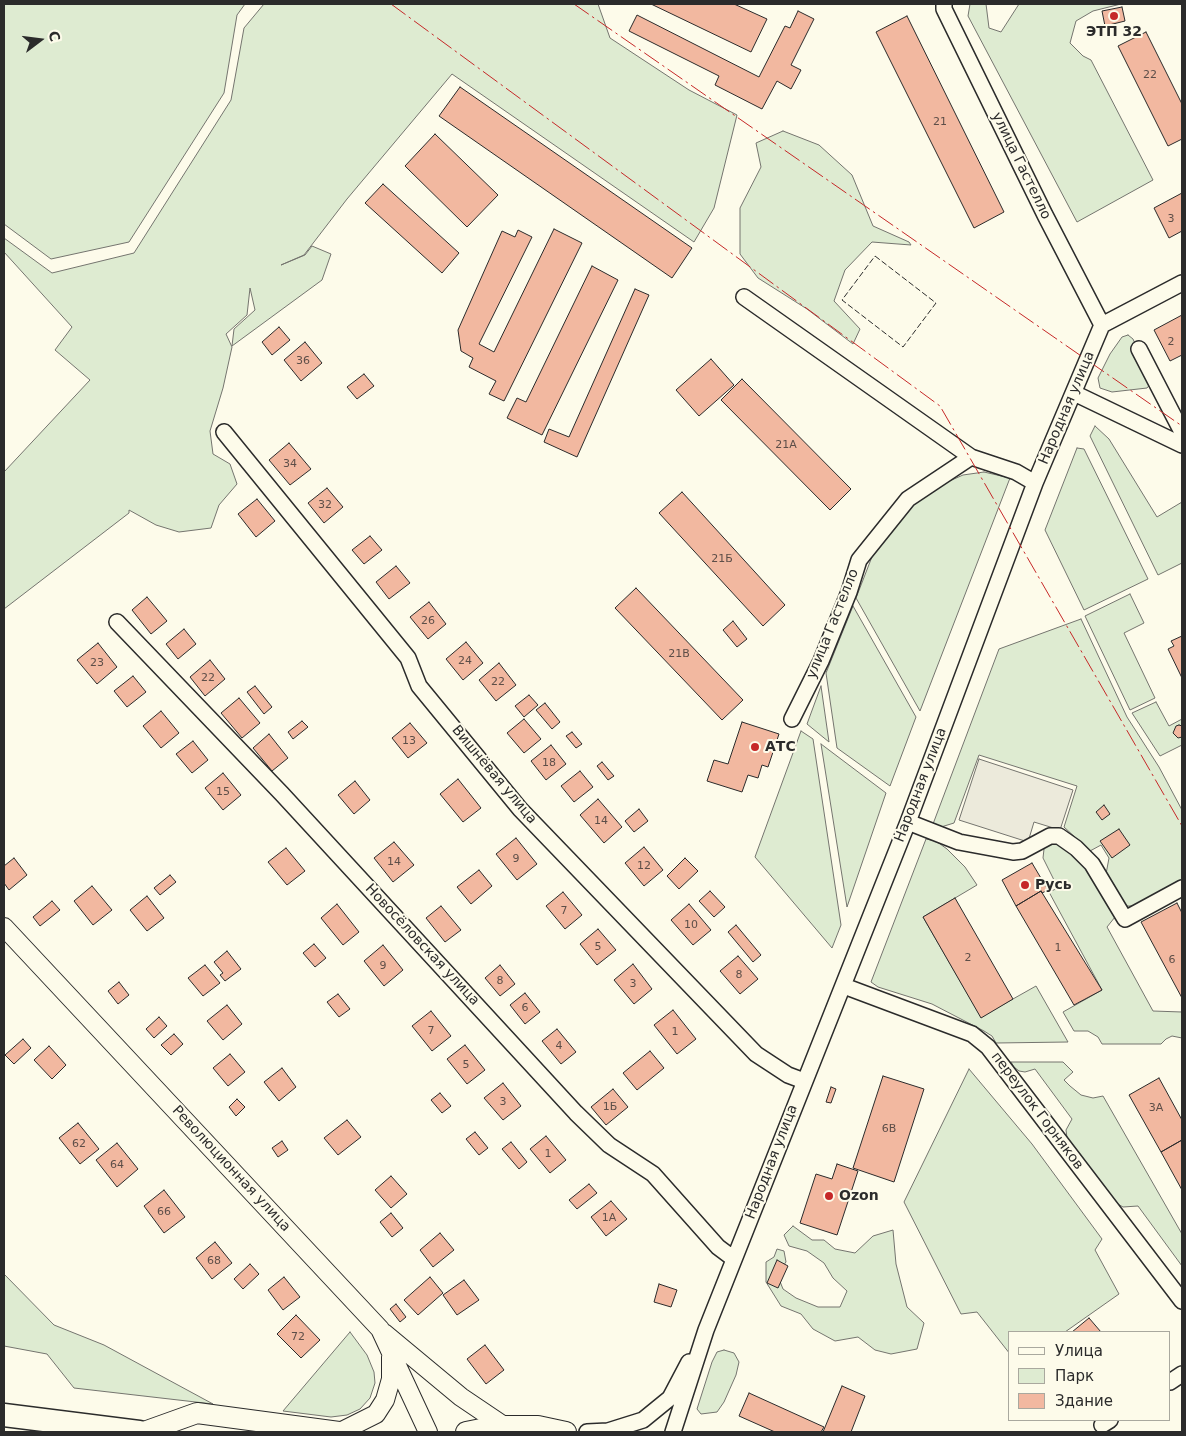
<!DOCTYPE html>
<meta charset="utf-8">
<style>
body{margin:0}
#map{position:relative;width:1186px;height:1436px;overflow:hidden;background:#fdfbea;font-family:"DejaVu Sans",sans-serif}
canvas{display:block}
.frame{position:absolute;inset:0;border:5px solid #2b2b2b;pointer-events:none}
.legend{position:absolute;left:1008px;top:1331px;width:162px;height:90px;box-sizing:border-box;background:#fdfbea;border:1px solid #a9a89e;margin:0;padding:6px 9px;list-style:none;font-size:15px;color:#2b2b2b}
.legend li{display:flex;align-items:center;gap:10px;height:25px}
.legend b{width:25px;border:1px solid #a9a89e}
.north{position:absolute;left:15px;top:15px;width:50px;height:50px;-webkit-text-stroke:4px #fdfbea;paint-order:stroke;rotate:75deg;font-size:14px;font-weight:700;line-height:20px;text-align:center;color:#2b2b2b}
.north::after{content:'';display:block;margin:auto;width:18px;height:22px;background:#2b2b2b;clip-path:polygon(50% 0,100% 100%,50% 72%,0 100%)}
</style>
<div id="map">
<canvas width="1186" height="1436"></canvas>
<div class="frame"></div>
<ul class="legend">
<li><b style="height:6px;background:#fdfbea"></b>Улица</li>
<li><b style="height:14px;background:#deebd1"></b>Парк</li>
<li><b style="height:14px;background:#f2b8a0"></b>Здание</li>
</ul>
<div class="north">С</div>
</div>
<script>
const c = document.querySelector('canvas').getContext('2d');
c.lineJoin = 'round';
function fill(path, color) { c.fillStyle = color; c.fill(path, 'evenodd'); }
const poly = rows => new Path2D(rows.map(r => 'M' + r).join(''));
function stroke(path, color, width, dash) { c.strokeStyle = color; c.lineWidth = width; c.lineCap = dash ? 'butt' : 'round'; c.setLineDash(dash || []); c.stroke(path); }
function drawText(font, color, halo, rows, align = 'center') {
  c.font = font + ' "DejaVu Sans",sans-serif'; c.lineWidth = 4; c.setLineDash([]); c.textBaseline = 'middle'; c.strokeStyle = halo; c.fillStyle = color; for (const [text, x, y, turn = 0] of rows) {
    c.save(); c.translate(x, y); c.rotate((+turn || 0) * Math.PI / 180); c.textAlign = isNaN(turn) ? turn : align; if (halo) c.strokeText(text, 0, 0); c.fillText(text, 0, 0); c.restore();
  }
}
const green = poly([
 [4,4,245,4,237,15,224,93,129,242,51,259,4,224,4,4],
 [264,4,598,4,610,38,689,90,737,115,714,208,694,242,452,74,347,199,304,255,281,265,305,255,312,246,331,254,322,280,232,346,234,329,255,310,250,288,247,315,226,334,232,347,223,388,210,431,213,454,230,464,237,484,219,505,211,528,179,532,156,525,129,510,129,513,4,609,4,472,90,380,55,350,72,327,4,252,4,238,52,273,134,253,231,100,244,28,264,4],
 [970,4,986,4,989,28,1001,32,1019,4,1121,4,1093,11,1076,21,1070,43,1083,56,1091,60,1153,180,1077,222,968,16,970,4],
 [783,131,819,145,852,175,873,226,909,242,911,245,872,242,845,270,834,301,860,329,853,344,807,309,758,278,740,254,740,208,761,167,756,143,783,131],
 [1128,335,1133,339,1152,382,1147,388,1112,392,1100,388,1098,378,1110,354,1122,337,1128,335],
 [1095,426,1109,439,1157,517,1182,502,1182,563,1158,575,1090,436,1095,426],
 [1077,448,1084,449,1148,579,1084,610,1045,530,1077,448],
 [984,472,1010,478,920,711,856,598,875,549,904,512,936,487,963,475,984,472],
 [1130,594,1144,623,1124,633,1155,698,1130,710,1085,616,1130,594],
 [853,606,916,717,890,786,837,748,826,673,853,606],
 [1081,619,1127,717,1159,767,1182,810,1182,879,1133,906,1125,906,1106,874,1109,858,1101,845,1090,851,1064,827,1077,786,979,755,954,823,941,827,933,824,999,649,1081,619],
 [821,686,829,742,807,724,821,686],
 [1156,702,1169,726,1182,719,1182,745,1160,756,1132,713,1156,702],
 [801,731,813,739,841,925,832,948,755,857,801,731],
 [821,744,886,793,847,907,821,744],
 [926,839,936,841,947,849,965,867,977,885,923,917,981,1017,1036,986,1068,1042,996,1043,992,1036,984,1031,932,1004,878,987,871,982,926,839],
 [1057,843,1068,850,1086,866,1105,898,1115,917,1107,927,1153,1011,1182,1012,1182,1038,1172,1036,1166,1039,1161,1044,1102,1044,1098,1037,1088,1031,1074,1031,1063,1012,1102,990,1049,892,1058,888,1043,858,1044,849,1048,844,1057,843],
 [1011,1062,1063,1062,1073,1072,1064,1080,1070,1086,1081,1095,1093,1098,1103,1096,1182,1234,1182,1266,1138,1206,1123,1207,1116,1203,1067,1138,1066,1130,1072,1119,1035,1069,1025,1072,1019,1071,1014,1067,1011,1062],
 [969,1069,1032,1144,1102,1239,1095,1250,1119,1294,1065,1332,1010,1332,1010,1354,977,1312,961,1314,904,1202,969,1069],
 [793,1226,812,1240,824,1240,835,1249,855,1253,873,1236,893,1230,896,1264,907,1307,924,1323,917,1349,891,1354,875,1350,858,1337,835,1341,813,1329,801,1314,781,1306,766,1282,766,1262,774,1257,777,1249,784,1251,786,1262,777,1274,783,1289,796,1298,818,1307,840,1307,847,1291,833,1278,824,1263,807,1251,789,1246,784,1235,793,1226],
 [4,1274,54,1325,104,1345,213,1404,74,1388,47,1354,4,1346,4,1274],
 [350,1332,367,1355,374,1372,375,1383,370,1398,360,1409,347,1415,331,1417,283,1411,350,1332],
 [724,1350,734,1353,739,1362,736,1375,724,1402,717,1412,701,1414,697,1409,712,1362,717,1352,724,1350]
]);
fill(green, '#deebd1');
stroke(green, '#74746e', 1);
const parking = poly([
 [979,759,1073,790,1060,830,1034,822,1028,842,959,820,979,759]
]);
fill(parking, '#eceadb');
stroke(parking, '#74746e', 1);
const building = poly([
 [651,4,734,4,767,19,751,52,651,4],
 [1122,7,1125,21,1105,26,1102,11,1122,7],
 [798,11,814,19,791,65,801,70,791,89,777,81,762,109,715,85,719,76,629,31,637,15,759,77,785,26,790,28,798,11],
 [907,16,1004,212,974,228,876,32,907,16],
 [1146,32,1182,104,1182,139,1168,146,1118,46,1146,32],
 [460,87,692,248,672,278,439,116,460,87],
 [435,134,498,195,467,227,405,166,435,134],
 [383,184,459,253,442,273,365,203,383,184],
 [1182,193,1182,231,1169,238,1154,208,1182,193],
 [554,229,582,243,504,401,489,394,496,381,469,367,473,358,461,351,458,330,502,231,515,237,518,230,532,237,479,344,494,352,554,229],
 [592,266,618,280,542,435,507,418,517,398,526,402,592,266],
 [635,289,649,295,577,457,544,442,549,429,569,437,635,289],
 [1182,315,1182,355,1170,361,1154,330,1182,315],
 [279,327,290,340,272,355,262,342,279,327],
 [305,342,322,363,301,381,284,360,305,342],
 [711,359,734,385,699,416,676,390,711,359],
 [364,374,374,386,357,399,347,387,364,374],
 [742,379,851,489,830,510,721,400,742,379],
 [289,443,311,469,290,485,269,460,289,443],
 [327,488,343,507,324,523,308,503,327,488],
 [682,492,785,605,763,626,659,513,682,492],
 [257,499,275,521,256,537,238,514,257,499],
 [370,536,382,550,364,564,352,550,370,536],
 [396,566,410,583,389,599,376,582,396,566],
 [636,588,743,700,722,720,615,608,636,588],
 [147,597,167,621,151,634,132,610,147,597],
 [429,602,446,624,428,639,410,617,429,602],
 [733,621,747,639,737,647,723,630,733,621],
 [184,629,196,644,178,659,166,644,184,629],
 [1182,636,1182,678,1168,649,1174,646,1171,641,1182,636],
 [466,642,483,663,463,680,446,659,466,642],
 [98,643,117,667,97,684,77,660,98,643],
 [210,660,225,679,205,696,190,677,210,660],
 [499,663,516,685,496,701,479,680,499,663],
 [133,676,146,692,127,707,114,691,133,676],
 [255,686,272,707,264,714,247,692,255,686],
 [529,695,538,705,524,717,515,706,529,695],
 [239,698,260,723,242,738,221,713,239,698],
 [545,703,560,722,552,729,536,710,545,703],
 [161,711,179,733,161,748,143,726,161,711],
 [524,719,541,739,524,753,507,733,524,719],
 [302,721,308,727,293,739,288,732,302,721],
 [742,722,779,734,768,767,762,765,758,778,748,775,742,792,707,781,714,760,728,764,742,722],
 [410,723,427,743,408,758,392,738,410,723],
 [1179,725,1182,726,1182,737,1178,738,1173,733,1176,726,1179,725],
 [572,732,582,744,576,748,566,736,572,732],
 [269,734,288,758,272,771,253,748,269,734],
 [193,741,208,760,192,773,176,754,193,741],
 [551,745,566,764,546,780,531,761,551,745],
 [602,762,614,776,608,780,597,766,602,762],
 [580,771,593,787,574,802,561,786,580,771],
 [223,773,241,795,223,810,205,788,223,773],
 [458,779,481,808,463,822,440,794,458,779],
 [355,781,370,800,354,814,338,795,355,781],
 [598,799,622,827,604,843,580,815,598,799],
 [1104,805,1110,814,1102,820,1096,812,1104,805],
 [639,809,648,821,634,832,625,821,639,809],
 [1119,829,1130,845,1112,858,1100,841,1119,829],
 [516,838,537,864,517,880,496,854,516,838],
 [394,842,414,865,393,882,374,858,394,842],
 [644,847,663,870,644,886,625,863,644,847],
 [286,848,305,871,287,885,268,862,286,848],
 [14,858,27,875,9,890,4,883,4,866,14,858],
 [685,858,698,871,679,889,667,876,685,858],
 [1032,863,1048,890,1042,893,1041,891,1016,906,1002,880,1032,863],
 [479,870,492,886,471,904,457,887,479,870],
 [170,875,176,882,160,895,154,888,170,875],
 [92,886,112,910,93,925,74,901,92,886],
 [710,891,725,907,714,917,699,901,710,891],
 [1041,891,1102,990,1074,1005,1016,906,1041,891],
 [563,892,582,915,565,929,546,906,563,892],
 [147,896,164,918,147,931,130,910,147,896],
 [955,898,1013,999,981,1018,923,917,955,898],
 [52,901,60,910,40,926,33,917,52,901],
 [1177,903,1182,913,1182,998,1141,922,1177,903],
 [337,904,359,932,343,945,321,918,337,904],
 [689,904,711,930,693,945,671,920,689,904],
 [441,906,461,930,445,942,426,918,441,906],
 [736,925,761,955,753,962,728,932,736,925],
 [598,929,616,950,597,965,580,944,598,929],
 [314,944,326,958,315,967,303,953,314,944],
 [383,945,403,970,384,986,364,961,383,945],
 [227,951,241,969,225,981,220,975,223,973,214,962,227,951],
 [738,956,758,979,740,994,720,971,738,956],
 [633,964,652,989,634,1004,614,980,633,964],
 [205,965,220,983,203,996,188,978,205,965],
 [500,965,515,984,500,996,485,978,500,965],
 [119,982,129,995,118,1004,108,991,119,982],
 [525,993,540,1012,525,1024,510,1005,525,993],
 [338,994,350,1009,339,1017,327,1002,338,994],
 [227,1005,242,1024,223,1040,207,1021,227,1005],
 [673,1010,696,1039,677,1054,654,1025,673,1010],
 [431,1011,451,1036,432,1051,412,1026,431,1011],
 [159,1017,167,1026,154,1038,146,1029,159,1017],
 [557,1029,576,1052,561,1064,542,1041,557,1029],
 [174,1034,183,1044,171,1055,161,1045,174,1034],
 [23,1039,31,1048,14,1064,5,1055,23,1039],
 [465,1045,485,1070,467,1084,447,1059,465,1045],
 [49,1046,66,1065,52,1079,34,1060,49,1046],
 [650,1051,664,1068,637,1090,623,1073,650,1051],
 [230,1054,245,1072,228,1086,213,1068,230,1054],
 [282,1068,296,1087,279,1101,264,1082,282,1068],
 [883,1076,924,1089,894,1182,853,1168,883,1076],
 [1159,1078,1182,1120,1182,1140,1161,1152,1129,1095,1159,1078],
 [503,1083,521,1106,503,1120,484,1098,503,1083],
 [831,1087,836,1089,831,1103,826,1102,831,1087],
 [613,1089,628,1107,606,1125,591,1107,613,1089],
 [440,1093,451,1106,442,1113,431,1100,440,1093],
 [237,1099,245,1107,236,1116,229,1107,237,1099],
 [347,1120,361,1137,338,1155,324,1138,347,1120],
 [78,1123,99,1149,80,1164,59,1138,78,1123],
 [475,1132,488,1148,479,1155,466,1139,475,1132],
 [546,1136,566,1160,550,1173,530,1149,546,1136],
 [1182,1140,1182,1190,1161,1152,1182,1140],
 [282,1141,288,1150,278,1157,272,1148,282,1141],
 [511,1142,527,1162,519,1169,502,1149,511,1142],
 [117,1143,138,1169,117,1187,96,1160,117,1143],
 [837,1164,858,1171,837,1235,800,1223,816,1174,832,1179,837,1164],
 [391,1176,407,1194,391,1208,375,1190,391,1176],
 [589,1184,597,1193,577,1209,569,1200,589,1184],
 [164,1190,185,1217,164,1233,144,1206,164,1190],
 [611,1201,627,1219,606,1236,591,1217,611,1201],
 [391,1213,403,1228,392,1237,380,1222,391,1213],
 [440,1233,454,1250,433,1267,420,1250,440,1233],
 [215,1242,232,1263,212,1279,196,1258,215,1242],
 [777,1260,788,1266,778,1288,767,1283,777,1260],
 [250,1264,259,1274,243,1289,234,1279,250,1264],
 [284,1277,300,1297,283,1310,268,1290,284,1277],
 [430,1277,443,1293,418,1315,404,1300,430,1277],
 [464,1280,479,1300,457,1315,443,1295,464,1280],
 [659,1284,677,1290,671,1307,654,1302,659,1284],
 [396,1304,406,1317,400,1322,390,1309,396,1304],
 [296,1315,320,1340,301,1358,277,1334,296,1315],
 [1089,1318,1101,1332,1072,1332,1089,1318],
 [485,1345,504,1370,486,1384,467,1359,485,1345],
 [842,1386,865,1396,851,1432,823,1432,842,1386],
 [749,1393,824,1427,821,1432,775,1432,739,1416,749,1393]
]);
fill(building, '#f2b8a0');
stroke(building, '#2b2b2b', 1);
const minor = poly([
 [944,4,944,9,1045,215,1102,325],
 [744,297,971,457,1016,472,1035,483],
 [1139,349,1182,432],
 [1074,393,1182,445],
 [224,432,408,658,419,686,520,809,756,1054,788,1075,804,1081],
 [117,622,282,794,576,1113,609,1145,653,1174,718,1247,734,1259],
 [792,719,821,661,849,592,859,560,908,499,971,457],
 [908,822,959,842,1013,852,1022,851,1050,836,1059,836,1076,848,1092,864,1125,919,1182,888],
 [844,986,972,1034,988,1047,1182,1301],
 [1170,1382,1182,1374],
 [1102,1425,1110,1420],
 [587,1432,608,1431,643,1420,670,1398,689,1362],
 [673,1432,706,1330,908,822,1035,483,1102,325,1182,283]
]);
const tertiary = poly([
 [4,927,380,1329,428,1432],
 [384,1333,461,1397,504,1426],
 [340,1432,376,1414,385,1400,391,1379,391,1357]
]);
const secondary = poly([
 [144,1432,197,1413,339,1432],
 [466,1432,481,1429,504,1426,538,1426,566,1432]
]);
const primary = poly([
 [4,1415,139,1432]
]);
stroke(minor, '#2b2b2b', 18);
stroke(tertiary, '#2b2b2b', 20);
stroke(secondary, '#2b2b2b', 22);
stroke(primary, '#2b2b2b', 25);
stroke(minor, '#fdfbea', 15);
stroke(tertiary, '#fdfbea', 18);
stroke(secondary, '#fdfbea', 20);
stroke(primary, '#fdfbea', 22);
stroke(poly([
 [875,256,936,303,903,347,842,300,875,256]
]), '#2b2b2b', 1, [6, 2.5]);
stroke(poly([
 [391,4,940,406,1182,826],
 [574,4,1182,426]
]), '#c62828', 1, [18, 4, 2.5, 4]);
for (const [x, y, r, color] of [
 [1114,16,5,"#c62828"],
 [755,747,5,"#c62828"],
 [1025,885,5,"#c62828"],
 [829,1196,5,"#c62828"]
]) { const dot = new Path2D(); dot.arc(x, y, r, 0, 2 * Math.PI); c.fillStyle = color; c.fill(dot); stroke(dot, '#fdfbea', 2); }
drawText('11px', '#5d4e48', null, [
 ["22",1150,75],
 ["21",940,122],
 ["3",1171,219],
 ["2",1171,342],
 ["36",303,361],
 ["21А",786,445],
 ["34",290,464],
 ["32",325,505],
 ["21Б",722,559],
 ["26",428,621],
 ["21В",679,654],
 ["24",465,661],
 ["23",97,663],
 ["22",208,678],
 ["22",498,682],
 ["13",409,741],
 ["18",549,763],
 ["15",223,792],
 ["14",601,821],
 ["9",516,859],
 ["14",394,862],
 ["12",644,866],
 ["7",564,911],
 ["10",691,925],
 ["5",598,947],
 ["1",1058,948],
 ["2",968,958],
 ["6",1172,960],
 ["9",383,966],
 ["8",739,975],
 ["8",500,981],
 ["3",633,984],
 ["6",525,1008],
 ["7",431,1031],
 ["1",675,1032],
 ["4",559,1046],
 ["5",466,1065],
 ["3",503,1102],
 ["1Б",610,1107],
 ["3А",1156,1108],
 ["6В",889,1129],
 ["62",79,1144],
 ["1",548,1154],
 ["64",117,1165],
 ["66",164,1212],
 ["1А",609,1218],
 ["68",214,1261],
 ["72",298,1337]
]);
drawText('bold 14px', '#2b2b2b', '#fdfbea', [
 ["ЭТП 32",1114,32,"center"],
 ["АТС",765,747],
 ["Русь",1035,885],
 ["Ozon",839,1196]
], 'left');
drawText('14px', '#2b2b2b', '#fdfbea', [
 ["улица Гастелло",1021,166,64],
 ["Народная улица",1067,408,-67],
 ["улица Гастелло",833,624,-68],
 ["Вишнёвая улица",494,775,50],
 ["Народная улица",921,785,-69],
 ["Новосёловская улица",422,945,47],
 ["переулок Горняков",1037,1111,53],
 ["Народная улица",772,1162,-69],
 ["Революционная улица",231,1169,47]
]);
</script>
